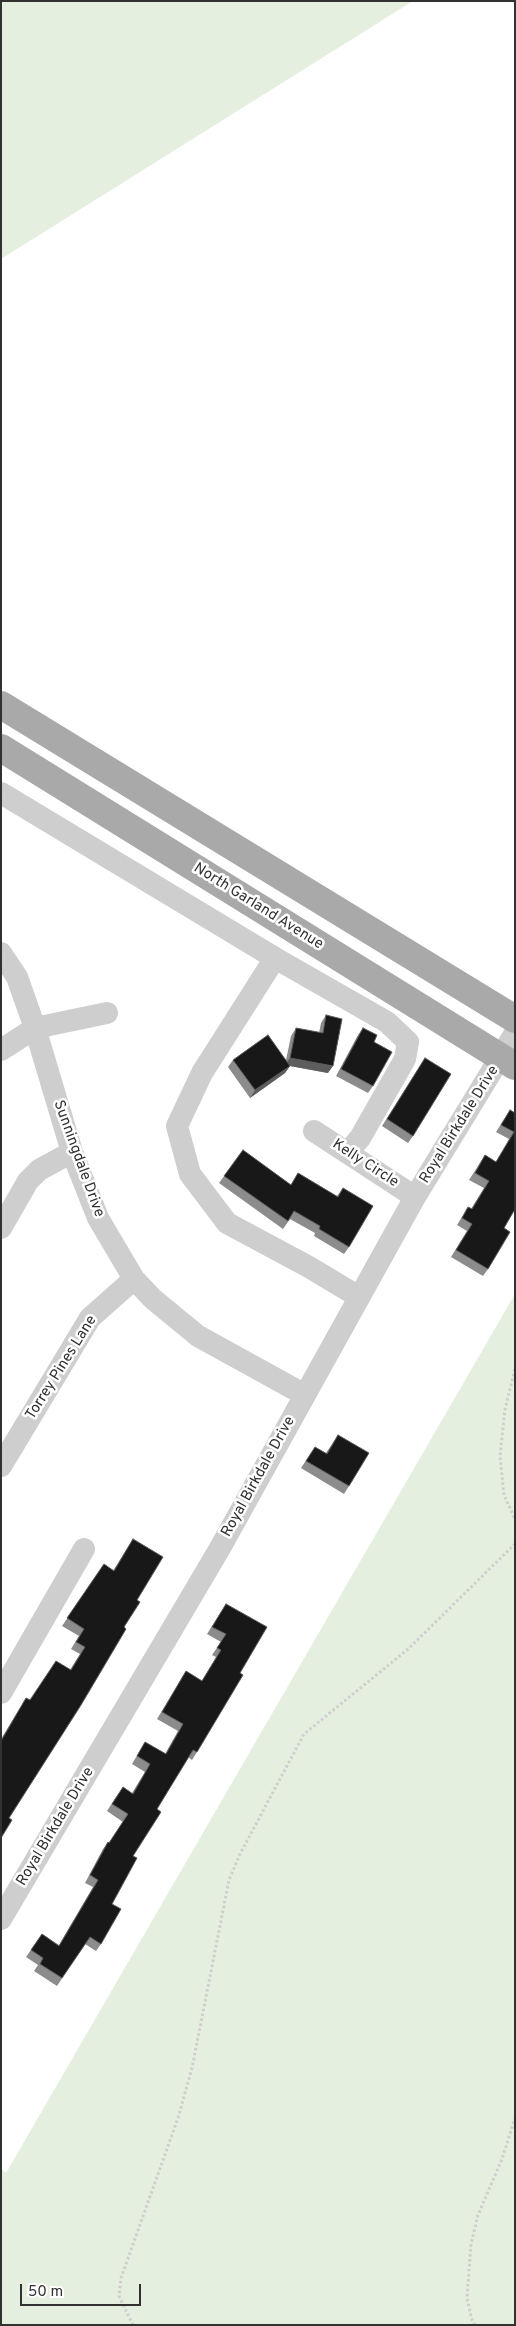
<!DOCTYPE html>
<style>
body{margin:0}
#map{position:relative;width:516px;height:2326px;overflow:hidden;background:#fff;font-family:Overpass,sans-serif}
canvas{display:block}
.frame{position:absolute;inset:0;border:2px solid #313131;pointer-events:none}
.scale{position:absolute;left:20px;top:2284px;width:121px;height:22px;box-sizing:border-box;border:2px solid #313131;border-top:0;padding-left:6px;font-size:15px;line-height:18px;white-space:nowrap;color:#313131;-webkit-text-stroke:4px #fff;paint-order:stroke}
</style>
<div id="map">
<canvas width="516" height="2326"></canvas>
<div class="frame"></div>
<div class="scale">50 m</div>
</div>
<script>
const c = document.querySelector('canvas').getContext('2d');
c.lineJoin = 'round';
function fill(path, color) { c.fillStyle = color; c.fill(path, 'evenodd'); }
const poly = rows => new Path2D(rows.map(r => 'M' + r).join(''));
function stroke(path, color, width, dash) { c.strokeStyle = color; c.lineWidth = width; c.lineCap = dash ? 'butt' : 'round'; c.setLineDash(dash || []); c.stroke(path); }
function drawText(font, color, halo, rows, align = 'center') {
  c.font = font + ' Overpass,sans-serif'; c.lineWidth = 5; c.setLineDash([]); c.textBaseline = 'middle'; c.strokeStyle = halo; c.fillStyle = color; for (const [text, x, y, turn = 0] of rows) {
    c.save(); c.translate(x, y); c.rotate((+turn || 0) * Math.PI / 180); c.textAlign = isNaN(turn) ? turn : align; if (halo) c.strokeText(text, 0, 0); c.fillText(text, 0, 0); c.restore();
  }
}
fill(poly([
 [1,1,413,1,1,259],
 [515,1294,515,2325,1,2325,1,2169,6,2173]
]), '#e5efdf');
stroke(poly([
 [515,1369,505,1409,500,1456,504,1495,515,1519],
 [133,2325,119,2296,121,2278,178,2118,192,2068,229,1880,240,1854,304,1734,407,1650,515,1544],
 [475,2325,472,2320,467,2298,471,2244,478,2215,502,2159,515,2118]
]), '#cecece', 3, [2.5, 2.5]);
stroke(poly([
 [1,793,275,958,387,1022,408,1042,405,1059,360,1138,347,1153],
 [1,953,17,977,35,1028,72,1152,98,1218,134,1279,153,1299,198,1336,305,1395],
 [275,958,202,1073,177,1126,190,1174,227,1223,309,1267,359,1297],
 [1,1050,35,1028,107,1013],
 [314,1131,415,1197],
 [1,1228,28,1181,39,1170,72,1152],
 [1,1466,90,1318,134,1279],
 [1,1693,84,1549],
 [1,1919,220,1548,415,1197,515,1033]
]), '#cecece', 22);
stroke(poly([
 [1,705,515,1019],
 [1,748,515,1066]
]), '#a9a9a9', 28);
fill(poly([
 [326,1015,328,1073,290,1066,285,1073,250,1098,228,1067,233,1060,286,1060,291,1036,296,1028,319,1033,321,1023],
 [363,1028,374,1042,373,1086,368,1093,336,1076,358,1035],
 [425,1058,413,1136,408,1143,382,1126],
 [510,1110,515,1113,515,1209,504,1228,488,1269,483,1276,451,1257,467,1231,457,1225,468,1207,471,1209,484,1188,469,1180,485,1155,496,1162,509,1139,496,1132],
 [243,1150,291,1185,298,1173,337,1196,343,1188,349,1247,344,1254,314,1236,315,1233,290,1219,283,1229,219,1183],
 [338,1435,349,1486,344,1494,301,1468,315,1447,326,1453],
 [133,1539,137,1600,124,1627,9,1818,1,1838,1,1739,26,1698,30,1700,70,1670,80,1654,71,1649,79,1636,62,1626,104,1564,113,1571],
 [226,1604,240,1673,197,1752,192,1760,188,1757,157,1809,133,1856,112,1904,101,1944,96,1951,85,1944,57,1986,34,1971,38,1965,26,1957,42,1934,59,1945,93,1887,85,1883,103,1849,108,1842,109,1843,123,1822,107,1811,118,1794,132,1793,145,1772,132,1764,145,1742,165,1754,178,1731,157,1719,186,1671,202,1681,216,1657,212,1655,221,1642,207,1634]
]), '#8c8c8c');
fill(poly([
 [290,1058,333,1066,328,1073,290,1066,285,1073,250,1098,255,1090,285,1065]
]), '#5d5d5d');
const building = poly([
 [326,1015,342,1019,333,1066,290,1058,296,1028,323,1033,326,1015],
 [363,1028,377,1035,374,1042,392,1052,373,1086,341,1069,363,1028],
 [268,1035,290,1066,255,1090,233,1060,268,1035],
 [425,1058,451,1074,413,1136,387,1119,425,1058],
 [510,1110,515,1113,515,1209,504,1228,510,1232,488,1269,456,1250,472,1224,462,1218,468,1207,472,1209,489,1181,475,1173,485,1155,496,1162,514,1132,501,1125,510,1110],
 [243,1150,291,1185,298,1173,338,1197,343,1188,373,1206,349,1247,319,1229,320,1226,294,1211,288,1221,224,1176,243,1150],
 [338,1435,369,1453,349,1486,306,1461,315,1447,327,1454,338,1435],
 [133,1539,163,1557,137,1600,140,1602,124,1627,126,1629,81,1705,9,1818,12,1820,1,1838,1,1741,26,1698,30,1700,56,1661,71,1670,85,1647,76,1642,84,1629,67,1618,104,1564,114,1571,133,1539],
 [226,1604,267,1627,240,1673,243,1675,197,1752,193,1750,157,1809,161,1812,133,1856,137,1858,112,1904,121,1909,101,1944,90,1937,62,1978,40,1964,43,1958,31,1950,42,1934,59,1946,98,1880,90,1875,108,1842,109,1843,128,1814,112,1804,123,1787,133,1794,150,1764,137,1756,145,1742,166,1754,183,1724,162,1712,186,1671,202,1681,221,1650,217,1648,226,1634,212,1627,226,1604]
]);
fill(building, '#181818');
stroke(building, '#5d5d5d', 1);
drawText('15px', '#313131', '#fff', [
 ["North Garland Avenue",258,907,32],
 ["Royal Birkdale Drive",460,1125,-58],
 ["Sunningdale Drive",78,1159,70],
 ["Kelly Circle",365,1164,33],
 ["Torrey Pines Lane",62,1368,-58],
 ["Royal Birkdale Drive",259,1477,-61],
 ["Royal Birkdale Drive",56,1827,-59]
]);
</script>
